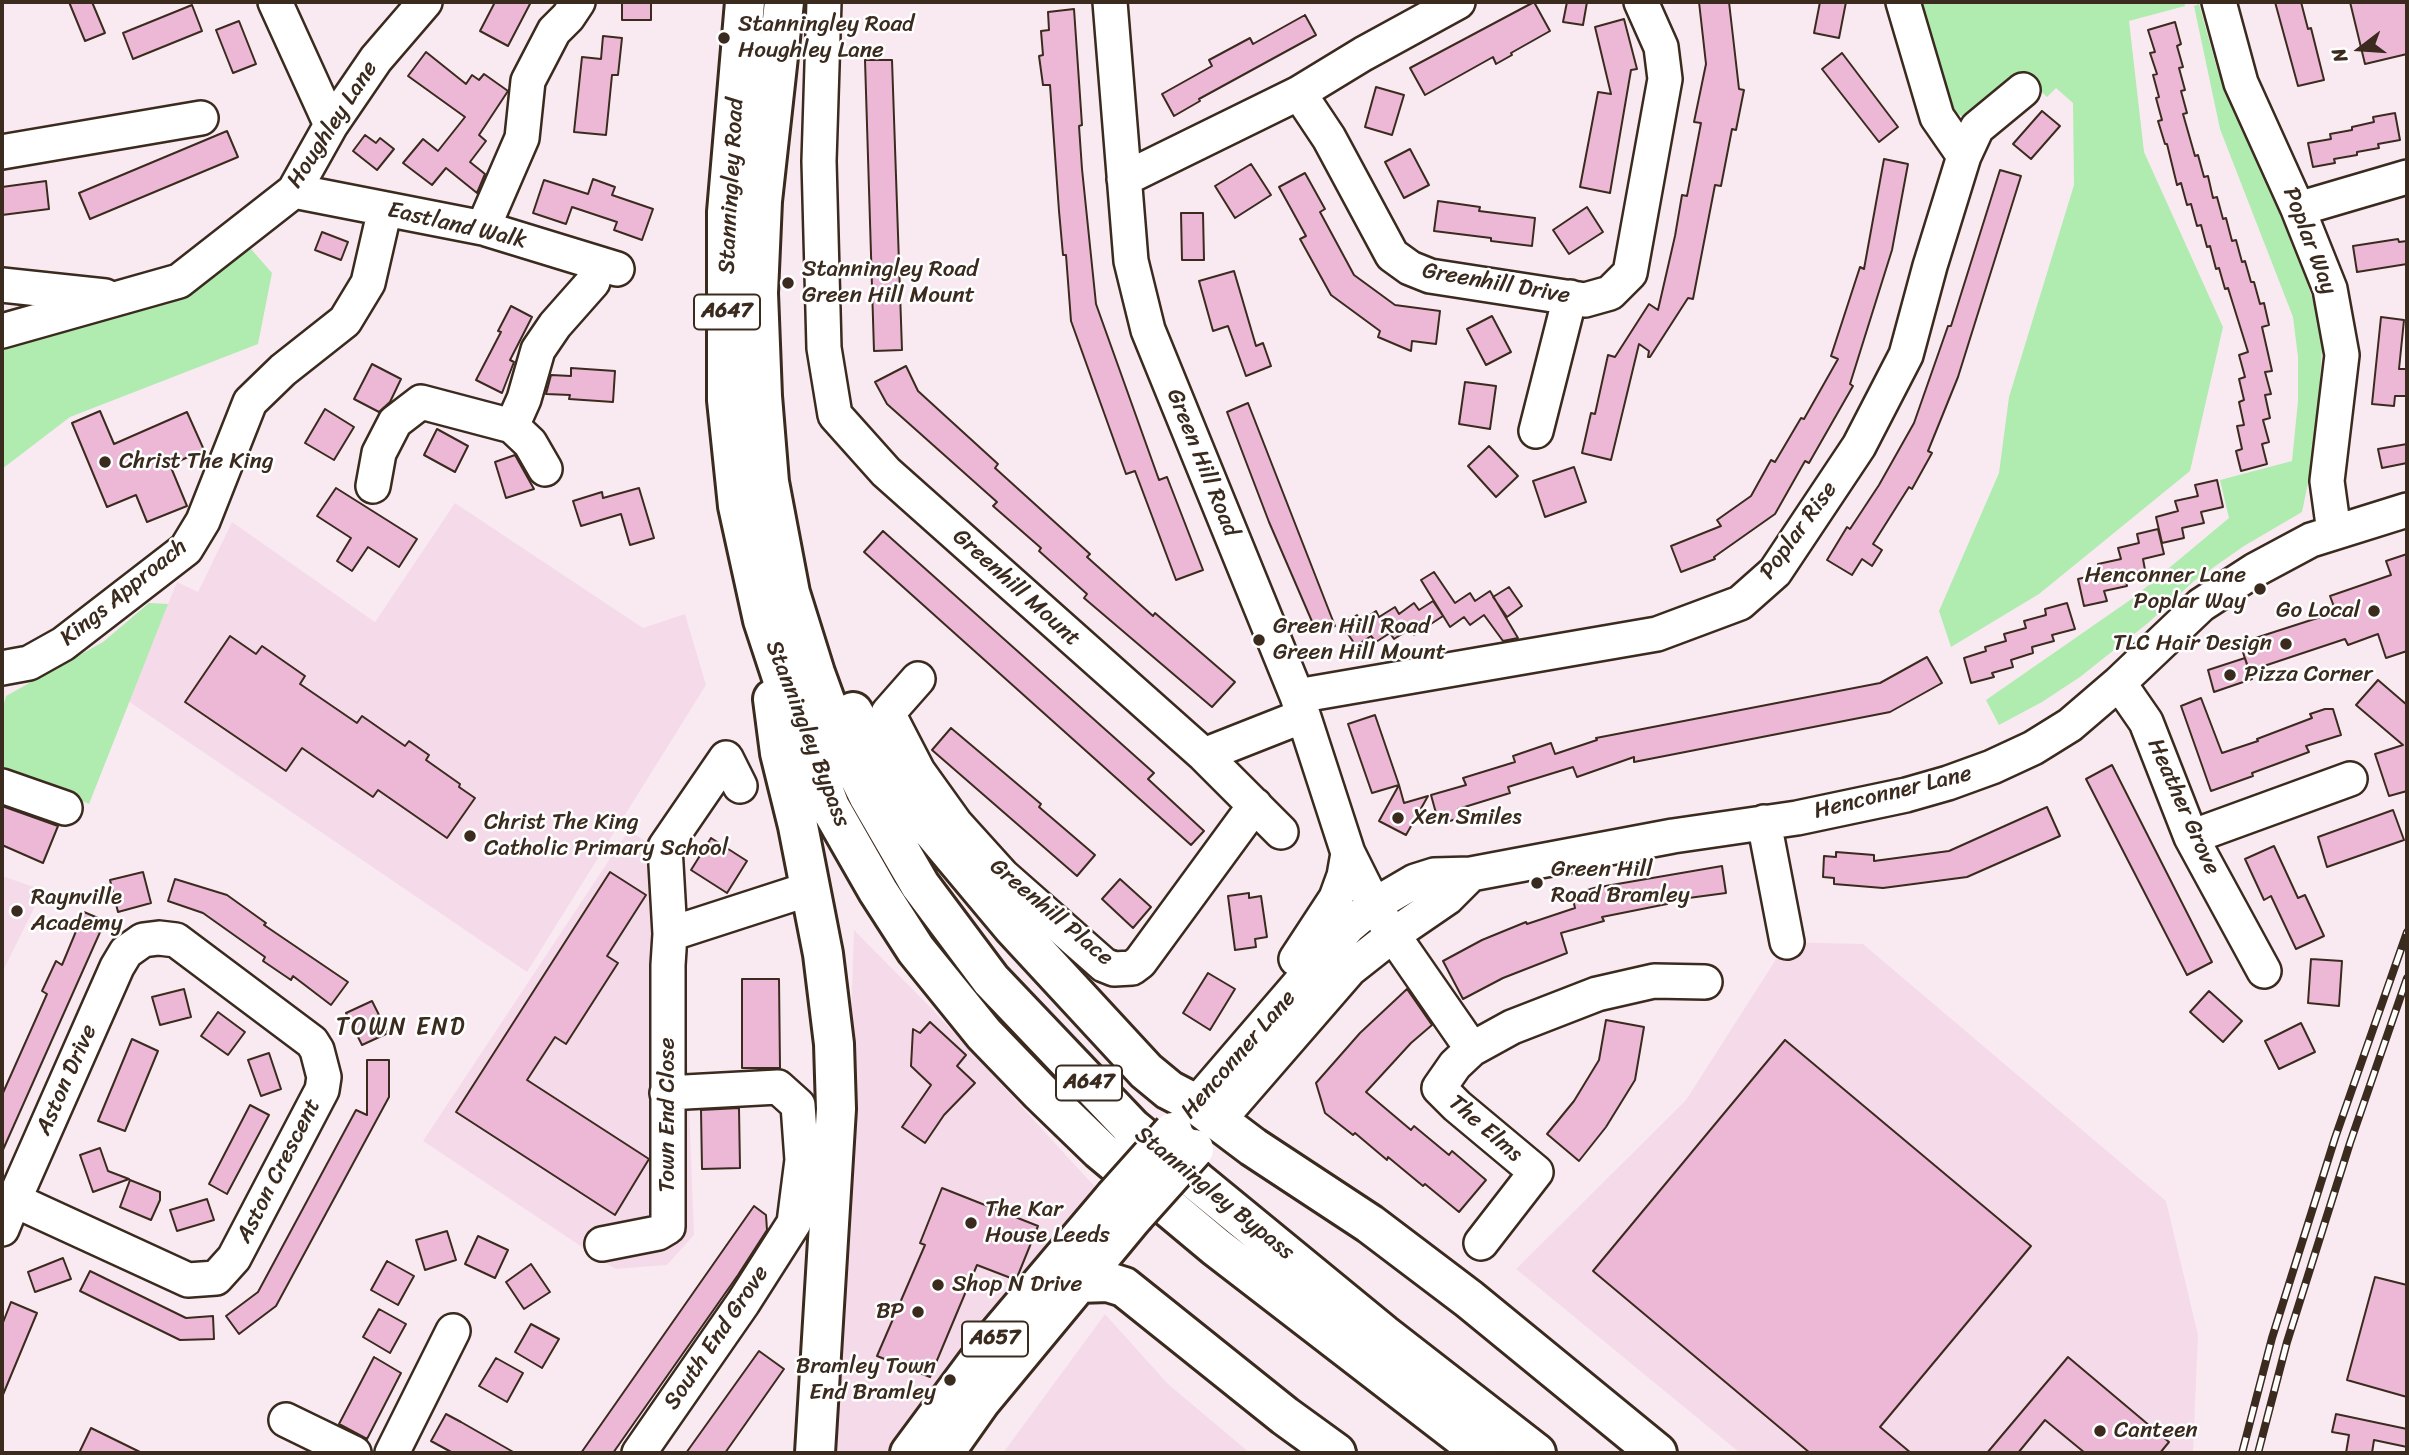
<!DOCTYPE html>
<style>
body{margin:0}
#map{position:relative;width:2409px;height:1455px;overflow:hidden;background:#f9eaf2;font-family:Sriracha,sans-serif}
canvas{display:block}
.frame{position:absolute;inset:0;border:4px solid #3b2a1e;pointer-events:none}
.north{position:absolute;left:2325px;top:14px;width:70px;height:70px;-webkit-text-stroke:5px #fff;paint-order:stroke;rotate:253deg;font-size:19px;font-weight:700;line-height:28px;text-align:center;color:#3b2a1e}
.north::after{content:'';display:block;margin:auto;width:24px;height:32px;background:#3b2a1e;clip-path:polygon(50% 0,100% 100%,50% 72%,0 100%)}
</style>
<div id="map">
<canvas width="2409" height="1455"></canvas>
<div class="frame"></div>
<div class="north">N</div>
</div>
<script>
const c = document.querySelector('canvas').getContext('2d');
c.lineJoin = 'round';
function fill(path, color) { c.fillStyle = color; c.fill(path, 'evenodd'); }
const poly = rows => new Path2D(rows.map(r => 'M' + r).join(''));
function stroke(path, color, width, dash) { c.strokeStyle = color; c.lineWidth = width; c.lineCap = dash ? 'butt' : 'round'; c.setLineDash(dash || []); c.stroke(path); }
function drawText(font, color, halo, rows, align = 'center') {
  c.font = font + ' Sriracha,sans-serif'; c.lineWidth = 5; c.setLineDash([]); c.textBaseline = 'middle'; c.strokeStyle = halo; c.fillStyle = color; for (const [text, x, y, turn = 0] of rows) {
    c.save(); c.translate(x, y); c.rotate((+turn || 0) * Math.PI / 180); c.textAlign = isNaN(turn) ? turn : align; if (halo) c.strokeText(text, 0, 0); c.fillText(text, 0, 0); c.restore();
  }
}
fill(poly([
 [455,503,643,628,685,614,706,685,527,972,128,701,177,582,198,592,232,522,375,622],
 [629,830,680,866,694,1235,667,1265,615,1269,423,1141],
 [2,876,43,890,2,973],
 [854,930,934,1011,1097,1189,900,1453,830,1453,843,1248],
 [1787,942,1863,944,2166,1201,2198,1335,2193,1453,1740,1453,1516,1269,1686,1100],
 [1105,1314,1168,1384,1250,1453,1003,1453]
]), '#f5dbe9');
fill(poly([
 [1917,2,2184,2,2185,6,2129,21,2144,152,2223,327,2190,471,2039,594,1951,647,1939,611,1999,473,2009,397,2074,185,2073,103,2056,88,2047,97,2021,72,1980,112,1964,117,1949,110],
 [2199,4,2218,72,2302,265,2323,333,2316,444,2302,512,2244,546,2194,581,2148,623,2080,677,2042,702,1999,725,1986,700,2133,598,2229,518,2220,480,2292,461,2298,401,2298,357,2293,317,2220,129,2194,6],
 [251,249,272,273,258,344,70,417,2,469,2,343,186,292],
 [149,603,168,604,89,804,2,766,2,711,6,696,103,642]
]), '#b0ebb0');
const building = poly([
 [69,2,92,2,105,33,85,41,69,2],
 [495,2,531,2,508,46,480,31,495,2],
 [622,2,651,2,651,20,622,20,622,2],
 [1534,2,1550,31,1511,53,1512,55,1496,64,1493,57,1425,95,1410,68,1534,2],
 [1567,2,1587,2,1583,25,1563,22,1567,2],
 [1699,2,1729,2,1739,89,1744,90,1736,130,1732,129,1721,186,1715,185,1693,299,1688,298,1650,357,1648,357,1649,351,1639,344,1611,460,1582,453,1591,413,1595,414,1608,355,1615,357,1649,304,1658,310,1675,236,1682,195,1687,196,1701,123,1694,122,1706,64,1699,2],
 [1820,2,1846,2,1839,38,1814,33,1820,2],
 [2275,2,2301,2,2308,29,2311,28,2324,80,2298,86,2275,2],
 [2350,2,2407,2,2407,54,2365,64,2350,2],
 [192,5,202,31,133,59,123,33,192,5],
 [1074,9,1082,125,1079,126,1082,169,1096,304,1159,480,1167,477,1203,570,1176,580,1135,471,1126,474,1071,321,1066,255,1063,255,1059,211,1050,85,1043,85,1039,56,1043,55,1041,31,1049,30,1048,12,1074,9],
 [1305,15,1316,35,1199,99,1200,101,1174,116,1162,94,1212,66,1209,60,1250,38,1253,44,1305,15],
 [1624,19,1637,69,1631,70,1610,193,1580,187,1598,92,1611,94,1595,27,1624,19],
 [239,21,256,64,233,73,216,30,239,21],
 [2175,22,2181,44,2177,46,2183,67,2179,68,2185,90,2181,91,2187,113,2183,114,2195,156,2198,155,2204,177,2208,176,2213,198,2217,197,2223,219,2226,218,2232,241,2236,240,2242,262,2245,261,2251,282,2254,282,2260,304,2264,303,2269,325,2262,327,2272,371,2265,372,2271,394,2265,395,2270,418,2263,420,2269,442,2262,444,2267,464,2241,471,2236,451,2242,449,2237,426,2244,425,2239,402,2244,400,2239,379,2245,377,2239,355,2248,352,2228,288,2225,289,2219,268,2216,269,2210,246,2207,247,2201,225,2197,226,2191,204,2187,205,2181,183,2177,185,2167,144,2165,144,2158,121,2162,120,2156,98,2159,97,2153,75,2157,74,2150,53,2155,52,2148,30,2175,22],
 [603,36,622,38,618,75,612,75,606,135,574,132,582,57,601,59,603,36],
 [426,52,466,84,472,75,479,80,484,74,508,91,479,135,486,141,470,162,485,174,477,193,446,168,432,185,403,163,423,139,438,151,465,117,408,76,426,52],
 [1842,53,1898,127,1879,142,1822,69,1842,53],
 [865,60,892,60,902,350,874,351,865,60],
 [1376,87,1404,95,1392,135,1365,127,1376,87],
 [2042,111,2060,126,2031,159,2013,144,2042,111],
 [2395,113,2400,140,2378,144,2379,148,2357,152,2357,155,2334,159,2335,163,2313,167,2308,143,2331,139,2330,134,2352,130,2352,127,2374,122,2373,117,2395,113],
 [227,131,238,157,90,219,79,193,227,131],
 [365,135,376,143,380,138,394,149,377,170,353,151,365,135],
 [1410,149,1429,185,1404,198,1385,162,1410,149],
 [1884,159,1908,164,1892,250,1850,384,1853,386,1809,463,1805,461,1775,514,1714,557,1715,559,1681,572,1671,546,1721,526,1717,520,1751,496,1771,460,1775,462,1801,418,1804,419,1838,359,1831,356,1860,267,1864,269,1884,159],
 [1251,164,1271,195,1235,218,1215,186,1251,164],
 [2000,170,2021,176,1958,377,1928,451,1932,453,1912,489,1909,487,1873,544,1882,550,1872,566,1862,559,1852,575,1827,560,1847,527,1850,529,1879,485,1914,423,1948,326,1951,326,2000,170],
 [1305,173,1325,209,1320,212,1354,275,1395,305,1440,311,1436,344,1412,341,1411,351,1378,337,1380,331,1331,295,1300,239,1306,236,1279,187,1305,173],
 [593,179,615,187,612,195,653,209,642,240,614,230,617,222,572,207,566,224,533,213,544,180,588,194,593,179],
 [46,181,49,209,2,215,2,187,46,181],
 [1438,201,1480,207,1479,211,1535,218,1532,246,1491,241,1491,238,1434,231,1438,201],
 [1587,207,1603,232,1569,254,1553,230,1587,207],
 [1181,213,1203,213,1204,260,1182,260,1181,213],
 [322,232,348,242,341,260,315,250,322,232],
 [2398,239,2399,242,2407,241,2407,264,2357,272,2353,246,2398,239],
 [1234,271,1256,346,1263,343,1271,366,1246,376,1228,326,1213,331,1199,281,1234,271],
 [511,306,532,317,510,360,514,362,502,393,476,380,501,332,498,331,511,306],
 [1492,316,1511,352,1486,365,1467,329,1492,316],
 [2381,317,2404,320,2399,369,2407,369,2407,396,2395,396,2394,406,2372,404,2381,317],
 [372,364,401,379,390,402,379,412,354,399,372,364],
 [906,366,918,391,998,464,995,468,1090,554,1087,557,1153,616,1155,613,1235,682,1212,707,1084,598,1087,594,1039,551,1041,548,993,506,997,502,887,404,875,382,906,366],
 [571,368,615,371,613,402,569,399,570,395,546,394,551,375,571,376,571,368],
 [1465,382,1496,386,1490,429,1459,424,1465,382],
 [1248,403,1335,626,1317,633,1269,522,1227,412,1248,403],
 [325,409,354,427,334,460,305,443,325,409],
 [100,411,114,444,187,412,204,450,170,465,187,506,147,522,136,495,107,507,72,423,100,411],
 [437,429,468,446,455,472,424,455,437,429],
 [2407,444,2407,463,2382,468,2378,449,2407,444],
 [1489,446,1518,476,1496,497,1468,466,1489,446],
 [515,455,534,489,506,498,495,462,515,455],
 [1574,467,1586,502,1545,517,1533,481,1574,467],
 [2217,480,2223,507,2201,512,2204,523,2182,528,2184,538,2162,543,2156,517,2178,511,2175,501,2198,496,2195,485,2217,480],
 [336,488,417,539,399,567,368,547,352,571,337,561,351,538,317,516,336,488],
 [639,488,654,538,630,545,621,514,581,526,573,501,602,492,603,498,639,488],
 [2158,529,2164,554,2143,559,2145,570,2125,575,2127,586,2104,591,2107,601,2084,606,2078,579,2100,574,2098,564,2121,559,2118,548,2139,543,2137,534,2158,529],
 [883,531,1154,773,1148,779,1204,831,1191,845,864,552,883,531],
 [2407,554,2407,651,2386,658,2378,634,2348,645,2345,639,2249,671,2240,643,2336,612,2330,596,2391,575,2386,561,2407,554],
 [1434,572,1455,603,1470,593,1475,601,1490,591,1518,638,1503,641,1484,615,1470,625,1464,617,1450,627,1421,580,1434,572],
 [1509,587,1522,606,1507,617,1493,597,1509,587],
 [1433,601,1443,616,1414,635,1410,629,1394,639,1390,633,1376,642,1371,636,1356,646,1342,625,1357,615,1361,621,1376,611,1379,617,1395,607,1399,614,1414,603,1419,610,1433,601],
 [2067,603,2075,629,2052,635,2054,641,2032,647,2033,653,2011,660,2013,667,1992,673,1994,677,1971,683,1964,658,1986,651,1985,647,2006,641,2004,634,2026,628,2024,621,2046,615,2045,609,2067,603],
 [230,636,256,654,262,646,305,676,300,684,357,723,362,716,405,746,409,741,429,755,426,760,460,784,459,787,475,798,447,838,378,790,373,797,302,748,286,771,185,702,230,636],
 [1927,657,1942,683,1890,712,1634,762,1634,757,1577,777,1573,767,1508,787,1510,793,1458,809,1460,818,1439,824,1431,795,1466,785,1463,778,1515,762,1513,756,1551,743,1555,754,1597,740,1596,738,1880,683,1927,657],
 [2245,658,2252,679,2214,692,2208,670,2245,658],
 [2378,680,2407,705,2407,791,2389,796,2375,754,2403,745,2356,705,2378,680],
 [2201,698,2222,753,2258,741,2257,739,2312,718,2310,714,2325,709,2333,709,2341,735,2306,746,2309,752,2252,773,2253,776,2211,791,2181,706,2201,698],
 [1375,715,1399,785,1372,793,1348,724,1375,715],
 [951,728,1041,804,1039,807,1095,855,1077,876,932,750,951,728],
 [2112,765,2212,962,2187,975,2086,779,2112,765],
 [1399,785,1404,803,1428,796,1406,835,1379,821,1399,785],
 [2,806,58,826,43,863,2,845,2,806],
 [2047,807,2060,836,1967,877,1883,888,1834,884,1834,878,1823,877,1824,856,1836,857,1836,852,1874,855,1874,861,1949,851,2047,807],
 [2393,810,2404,840,2327,867,2318,837,2393,810],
 [711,838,747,861,727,893,691,870,711,838],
 [2274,846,2298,898,2305,895,2324,936,2296,949,2271,896,2264,900,2245,859,2274,846],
 [1722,866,1726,893,1666,901,1667,904,1602,917,1604,921,1561,933,1567,953,1503,978,1463,999,1443,961,1482,940,1526,922,1527,924,1575,908,1572,895,1594,888,1722,866],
 [143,872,151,903,118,912,110,880,143,872],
 [610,872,646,895,607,956,618,963,566,1044,555,1037,527,1080,649,1159,615,1215,456,1112,610,872],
 [175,879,227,895,266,923,264,925,348,982,331,1005,293,976,291,980,263,961,265,957,203,913,168,901,175,879],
 [1120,879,1151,907,1133,928,1102,899,1120,879],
 [1249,893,1249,898,1261,896,1267,937,1255,939,1256,947,1235,950,1228,896,1249,893],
 [84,912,105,921,2,1152,2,1095,47,994,42,991,56,961,62,965,84,912],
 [2311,959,2342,961,2339,1006,2308,1003,2311,959],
 [1208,973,1235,989,1210,1030,1183,1013,1208,973],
 [742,979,779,979,780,1068,742,1068,742,979],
 [184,989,191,1017,160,1025,152,997,184,989],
 [1407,989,1432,1025,1411,1043,1366,1092,1411,1130,1414,1126,1449,1155,1452,1151,1486,1180,1459,1212,1425,1184,1423,1186,1388,1157,1387,1160,1355,1133,1353,1135,1325,1113,1316,1083,1360,1033,1407,989],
 [2209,991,2242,1021,2223,1042,2190,1012,2209,991],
 [372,1001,388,1033,362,1045,346,1013,372,1001],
 [218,1012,245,1032,228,1055,201,1036,218,1012],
 [1606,1020,1644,1027,1635,1080,1606,1127,1579,1161,1547,1134,1574,1101,1599,1060,1606,1020],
 [930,1022,966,1055,957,1066,975,1083,944,1115,925,1143,902,1127,931,1085,911,1066,913,1029,920,1033,930,1022],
 [2301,1023,2315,1052,2279,1069,2265,1041,2301,1023],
 [132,1039,158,1051,125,1131,98,1121,132,1039],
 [1785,1040,2031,1246,1880,1427,1911,1453,1810,1453,1593,1271,1785,1040],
 [269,1053,281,1089,261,1096,248,1060,269,1053],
 [367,1060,389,1060,389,1097,276,1306,239,1334,226,1316,258,1292,356,1110,367,1115,367,1060],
 [250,1105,269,1115,227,1194,209,1184,250,1105],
 [739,1108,740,1168,702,1169,701,1110,739,1108],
 [100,1148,108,1171,129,1179,93,1192,80,1155,100,1148],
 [130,1180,160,1192,160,1200,151,1220,120,1207,130,1180],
 [942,1188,1038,1226,1016,1280,977,1265,930,1377,877,1356,925,1245,920,1243,942,1188],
 [207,1199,214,1220,177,1231,170,1210,207,1199],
 [754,1206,766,1215,767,1230,738,1275,613,1453,581,1453,754,1206],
 [447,1231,456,1260,425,1270,416,1240,447,1231],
 [478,1236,508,1250,495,1278,465,1264,478,1236],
 [63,1258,71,1279,35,1292,28,1272,63,1258],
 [387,1261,414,1276,398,1305,371,1290,387,1261],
 [531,1264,550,1292,524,1309,506,1282,531,1264],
 [90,1271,186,1318,213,1316,214,1339,180,1340,80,1291,90,1271],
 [2375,1277,2407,1285,2407,1397,2347,1380,2375,1277],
 [11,1302,37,1313,2,1397,2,1325,11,1302],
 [379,1309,406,1324,390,1353,363,1337,379,1309],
 [531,1324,559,1339,542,1368,515,1352,531,1324],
 [759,1351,784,1369,725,1453,686,1453,759,1351],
 [374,1357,401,1373,367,1439,339,1424,374,1357],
 [2068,1357,2169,1442,2160,1453,2085,1453,2045,1420,2018,1453,1987,1453,2068,1357],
 [496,1358,523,1373,507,1402,479,1386,496,1358],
 [446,1414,461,1422,515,1453,453,1453,431,1441,446,1414],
 [2336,1414,2407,1429,2407,1447,2374,1440,2372,1453,2346,1453,2349,1435,2332,1432,2336,1414],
 [91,1428,142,1453,79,1453,91,1428]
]);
fill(building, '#ecb8d5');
stroke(building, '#3b2a1e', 2);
const minor = poly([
 [275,2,331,125],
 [824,2,819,161,824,348,835,415,886,472,1204,755,1281,832],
 [1110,2,1131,261,1148,330,1297,696,1348,853,1374,905,1393,935,1472,1049,1455,1065,1439,1088,1457,1106,1536,1172,1481,1243],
 [1903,2,1937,117,1964,156],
 [2219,2,2241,83,2298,209,2330,289,2342,355,2327,481,2334,532],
 [1299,93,1329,138,1392,255,1410,268,1430,276,1585,300,1610,293,1630,273,1665,79,1661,47,1641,2],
 [2,152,201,118],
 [1124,179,1299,93,1363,54,1458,2],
 [294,191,483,228,617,269],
 [2298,209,2407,177],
 [483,228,522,138,528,81,554,31,568,17,578,2],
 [2,285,105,296],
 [2,331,179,281,294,191,331,125,376,59,425,2],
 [512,426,530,443,545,469],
 [1536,431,1570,297],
 [373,486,379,453,395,422,421,402,512,426,524,399,538,350,555,325,593,282,597,264],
 [2,668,29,663,63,644,186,549,203,521,250,402,283,370,345,321,368,283,385,209],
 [918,679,888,713,918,771,956,824,1003,876,1104,965,1114,969,1132,968,1140,962,1255,805],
 [2119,683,2146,722,2191,837,2264,971],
 [1297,696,1657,634,1740,603,1775,572,1859,446,1906,355,1930,266,1964,156,1977,128,2023,90],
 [1204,755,1303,716],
 [2,786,65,808],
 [1764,822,1787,942],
 [2191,837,2350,779],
 [670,934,809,889],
 [1296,959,1336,898,1344,876,1348,853],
 [1472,1049,1512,1027,1597,994,1654,981,1705,982],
 [1196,1104,1349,926,1374,905,1415,881,1434,875,1471,874,1673,836,1797,818,1906,795,1948,783,1992,767,2033,748,2070,725,2119,683,2201,605,2255,570,2311,540,2407,510],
 [1219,1120,1350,969,1393,935,1447,898,1471,874],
 [2,1229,14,1200,117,967,126,952,143,940,159,938,176,940,312,1042,317,1050,324,1077,322,1090,234,1258,216,1278,188,1280,14,1200],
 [602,1244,658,1233,668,1227,668,965,670,934,665,847,726,758,740,786],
 [286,1420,354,1453],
 [392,1453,453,1331],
 [639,1453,743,1303,794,1223,802,1160,798,1105,778,1087,667,1093]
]);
const major = poly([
 [745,2,727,212,727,400,738,506,763,620,788,696,830,807,878,891,916,950,984,1034,1040,1092,1100,1150,1216,1247,1483,1453],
 [784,2,762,201,758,293,762,396,769,482,790,593,815,673,835,728,869,797,920,885,991,980,1132,1128,1383,1334,1536,1453],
 [773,699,780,753,798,826,823,954,834,1044,836,1109,815,1453],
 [853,712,884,766,925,822,1012,926,1146,1071,1169,1090,1196,1104,1253,1147,1370,1224,1469,1299,1657,1453],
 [1078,1283,1108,1282,1124,1287,1285,1416,1336,1453],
 [910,1453,993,1341,1114,1198],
 [944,1453,980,1402,1134,1216]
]);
stroke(minor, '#3b2a1e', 38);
stroke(major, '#3b2a1e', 44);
stroke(minor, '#fff', 33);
stroke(major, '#fff', 38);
const rail = poly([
 [2242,1453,2272,1338,2335,1138,2407,932],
 [2258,1453,2287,1342,2350,1143,2407,978]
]);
stroke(rail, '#3b2a1e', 8);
stroke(rail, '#fff', 5, [16]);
const majorBridge = poly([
 [1114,1198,1173,1132],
 [1134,1216,1194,1149]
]);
stroke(majorBridge, '#3b2a1e', 44, []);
stroke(majorBridge, '#fff', 38);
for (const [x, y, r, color] of [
 [724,38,7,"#3b2a1e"],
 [788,283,7,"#3b2a1e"],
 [105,462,7,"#3b2a1e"],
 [2260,589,7,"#3b2a1e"],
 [2374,611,7,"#3b2a1e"],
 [1259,640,7,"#3b2a1e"],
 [2286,644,7,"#3b2a1e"],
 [2230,675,7,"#3b2a1e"],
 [1398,818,7,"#3b2a1e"],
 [470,836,7,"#3b2a1e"],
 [1537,883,7,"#3b2a1e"],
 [17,911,7,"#3b2a1e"],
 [971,1223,7,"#3b2a1e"],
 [938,1285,7,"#3b2a1e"],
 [918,1312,7,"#3b2a1e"],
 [950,1380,7,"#3b2a1e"],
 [2100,1431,7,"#3b2a1e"]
]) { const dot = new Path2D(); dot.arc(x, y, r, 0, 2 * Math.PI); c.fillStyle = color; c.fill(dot); stroke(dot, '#fff', 2.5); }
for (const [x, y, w] of [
 [727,312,66],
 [1089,1083,66],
 [995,1339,66]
]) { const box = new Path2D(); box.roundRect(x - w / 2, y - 17.5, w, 35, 5); c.fillStyle = '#fff'; c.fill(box); stroke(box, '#3b2a1e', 2); }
drawText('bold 21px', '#3b2a1e', null, [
 ["A647",727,312],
 ["A647",1089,1083],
 ["A657",995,1339]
]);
drawText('23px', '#3b2a1e', '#fff', [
 ["Stanningley Road",738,25],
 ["Houghley Lane",738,51],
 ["Stanningley Road",802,270],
 ["Green Hill Mount",802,296],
 ["Christ The King",119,462],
 ["Henconner Lane",2246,576,"right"],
 ["Poplar Way",2246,602,"right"],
 ["Go Local",2360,611,"right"],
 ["Green Hill Road",1273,627],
 ["Green Hill Mount",1273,653],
 ["TLC Hair Design",2272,644,"right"],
 ["Pizza Corner",2244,675],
 ["Xen Smiles",1412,818],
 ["Christ The King",484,823],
 ["Catholic Primary School",484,849],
 ["Green Hill",1551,870],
 ["Road Bramley",1551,896],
 ["Raynville",31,898],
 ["Academy",31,924],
 ["The Kar",985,1210],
 ["House Leeds",985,1236],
 ["Shop N Drive",952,1285],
 ["BP",904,1312,"right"],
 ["Bramley Town",936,1367,"right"],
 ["End Bramley",936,1393,"right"],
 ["Canteen",2114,1431]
], 'left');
drawText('23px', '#3b2a1e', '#fff', [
 ["Houghley Lane",333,125,-57],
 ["Stanningley Road",732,186,-87],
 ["Eastland Walk",457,226,13],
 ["Poplar Way",2309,241,69],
 ["Greenhill Drive",1496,284,10],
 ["Green Hill Road",1202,463,68],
 ["Poplar Rise",1799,531,-54],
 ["Greenhill Mount",1016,588,42],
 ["Kings Approach",124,593,-39],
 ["Stanningley Bypass",807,734,69],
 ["Henconner Lane",1893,793,-14],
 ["Heather Grove",2183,807,66],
 ["Greenhill Place",1051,913,40],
 ["Henconner Lane",1239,1055,-49],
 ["Aston Drive",67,1080,-66],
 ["Town End Close",668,1115,-90],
 ["The Elms",1485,1129,41],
 ["Aston Crescent",279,1171,-63],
 ["Stanningley Bypass",1214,1194,39],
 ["South End Grove",717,1338,-56]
]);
c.letterSpacing = '2px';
drawText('24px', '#3b2a1e', '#fff', [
 ["TOWN END",401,1028]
]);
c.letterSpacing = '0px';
</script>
